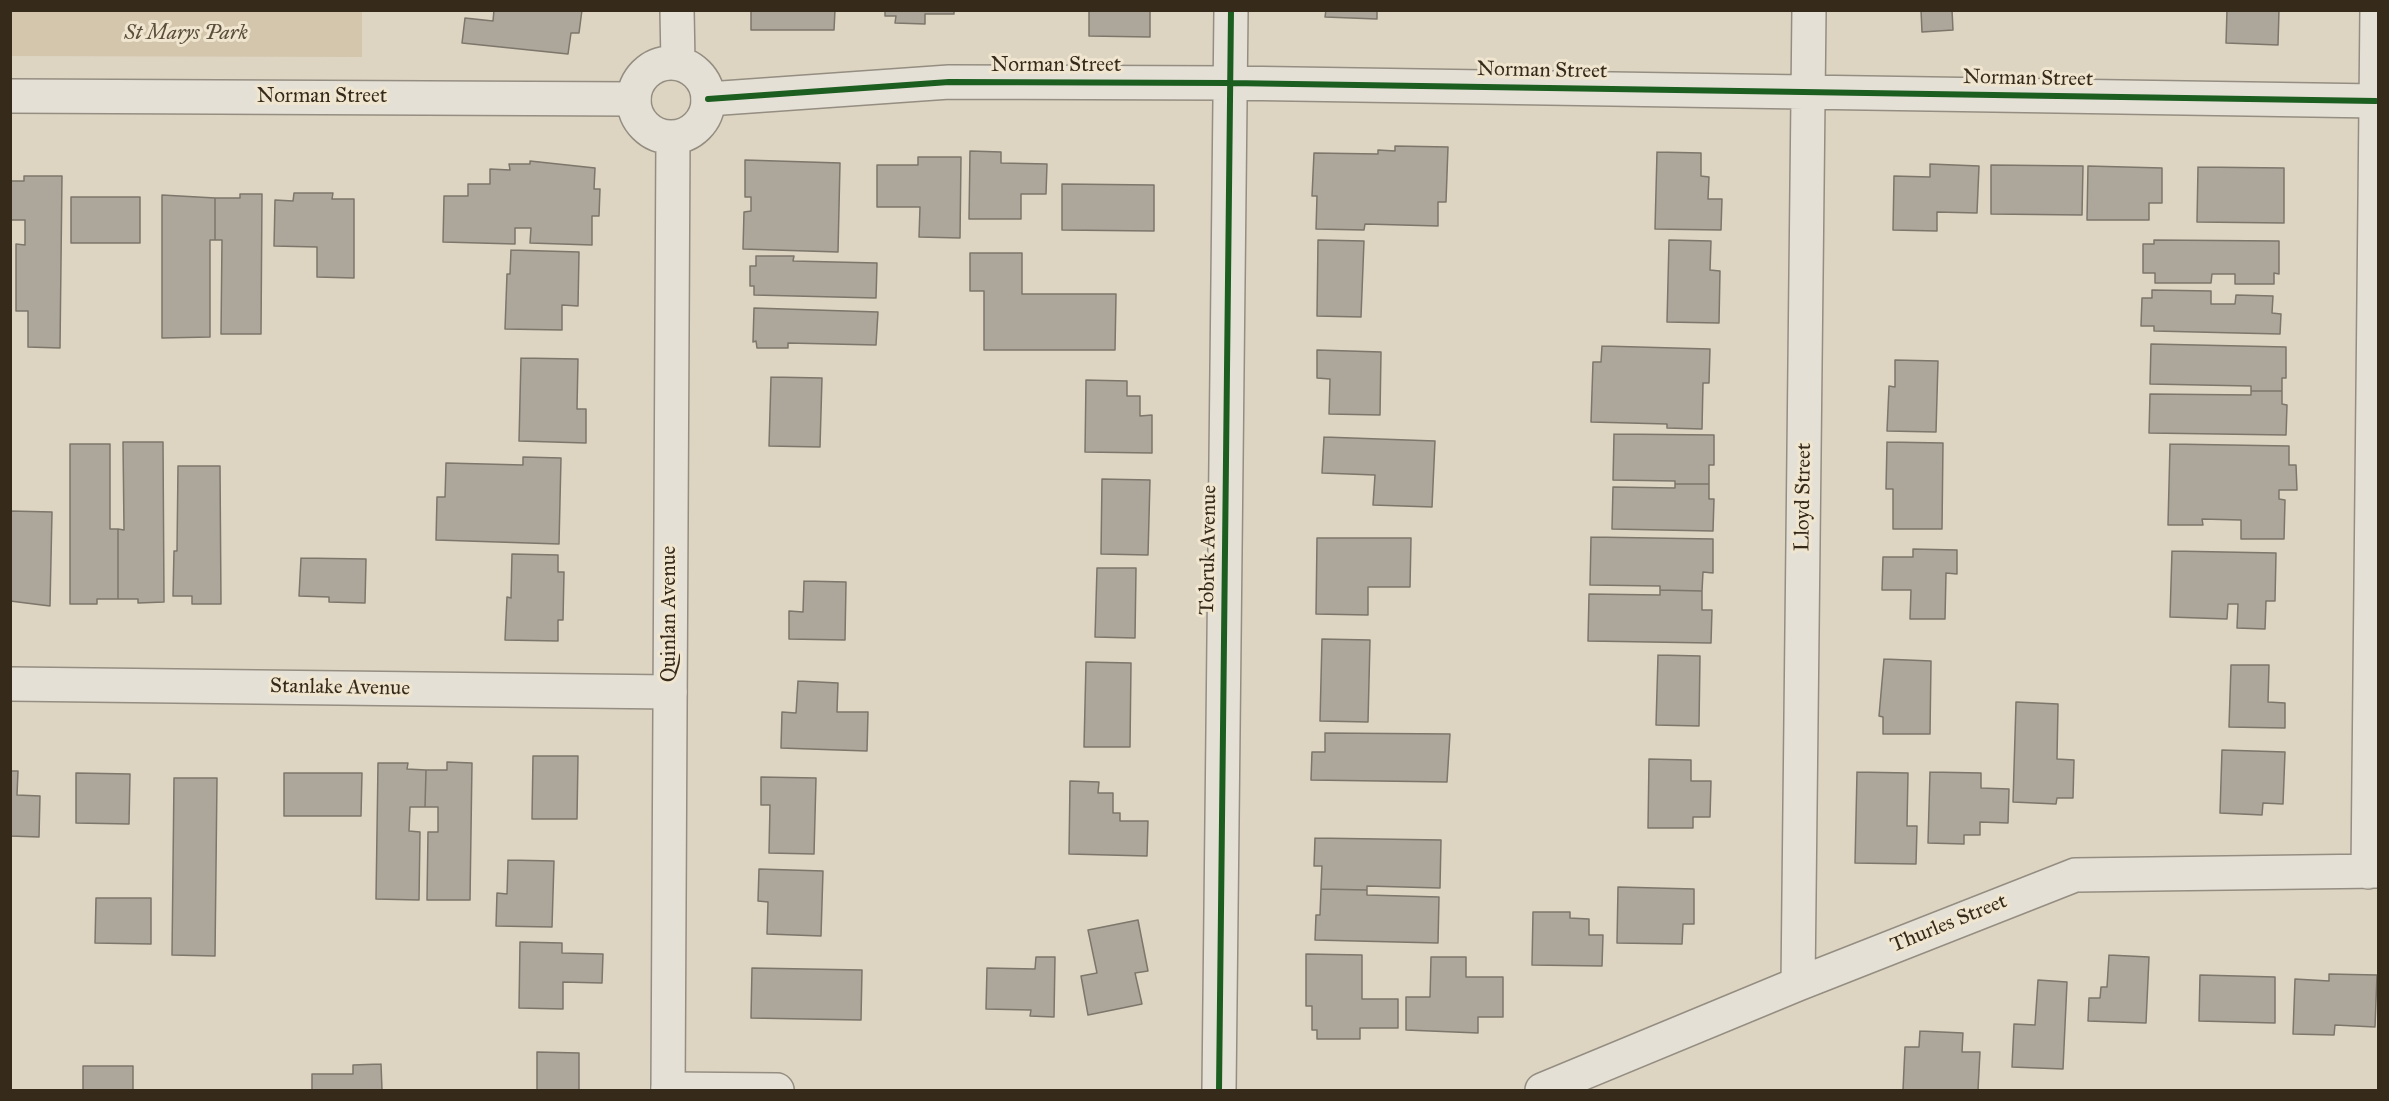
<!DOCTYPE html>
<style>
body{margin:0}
#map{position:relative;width:2389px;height:1101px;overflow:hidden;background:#ddd4c2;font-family:"IM FELL Great Primer",serif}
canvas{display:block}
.frame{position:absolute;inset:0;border:12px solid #362a1b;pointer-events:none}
</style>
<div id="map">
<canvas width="2389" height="1101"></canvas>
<div class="frame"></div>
</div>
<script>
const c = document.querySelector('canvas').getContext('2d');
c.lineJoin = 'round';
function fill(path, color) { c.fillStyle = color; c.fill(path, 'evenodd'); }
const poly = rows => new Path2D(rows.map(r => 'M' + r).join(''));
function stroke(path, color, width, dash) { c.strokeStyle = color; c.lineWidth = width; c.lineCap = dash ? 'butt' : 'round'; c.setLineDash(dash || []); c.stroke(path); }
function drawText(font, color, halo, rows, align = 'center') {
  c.font = font + ' "IM FELL Great Primer",serif'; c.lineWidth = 6; c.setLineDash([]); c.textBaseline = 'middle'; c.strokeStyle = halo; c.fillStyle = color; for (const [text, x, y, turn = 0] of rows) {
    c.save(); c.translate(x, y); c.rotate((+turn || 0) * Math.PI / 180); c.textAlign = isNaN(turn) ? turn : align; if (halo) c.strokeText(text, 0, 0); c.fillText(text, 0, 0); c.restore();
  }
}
fill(poly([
 [11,10,362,11,362,57,11,56]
]), '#d3c6ad');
const building = poly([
 [494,10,582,10,579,33,571,33,568,54,462,43,465,18,493,21,494,10],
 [751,10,835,10,834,30,751,30,751,10],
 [885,10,954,10,954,14,925,14,925,24,895,23,896,16,885,16,885,10],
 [1089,10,1150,10,1150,37,1089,36,1089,10],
 [1326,10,1377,10,1377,19,1325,17,1326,10],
 [1921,10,1952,10,1953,30,1922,32,1921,10],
 [2227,10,2279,10,2278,45,2226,43,2227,10],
 [1395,146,1448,147,1446,202,1438,202,1438,226,1365,224,1364,230,1316,229,1317,196,1312,196,1314,153,1378,154,1378,150,1395,151,1395,146],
 [970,151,1001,152,1001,163,1047,164,1046,194,1021,194,1021,219,969,219,970,151],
 [1657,152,1701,153,1701,176,1709,177,1708,199,1722,199,1721,230,1655,229,1657,152],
 [918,157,961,157,960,238,919,237,920,207,877,207,877,165,918,165,918,157],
 [745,160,840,163,838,252,743,249,744,212,751,211,751,197,745,197,745,160],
 [530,161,595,168,594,189,600,189,599,216,592,216,592,245,530,243,531,228,515,228,515,244,443,242,444,196,468,196,468,184,490,184,490,169,510,170,509,164,530,164,530,161],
 [1930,164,1979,166,1977,213,1937,212,1937,231,1893,230,1894,176,1930,177,1930,164],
 [1991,165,2083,166,2082,215,1991,214,1991,165],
 [2088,166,2162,168,2162,203,2149,203,2149,220,2087,220,2088,166],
 [2198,167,2284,168,2284,223,2197,222,2198,167],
 [24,176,62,176,60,348,28,347,28,311,16,311,16,244,25,245,25,220,10,220,10,181,24,181,24,176],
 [1062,184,1154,185,1154,231,1062,230,1062,184],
 [294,193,333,193,332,199,354,199,354,278,317,277,317,247,274,246,275,200,293,201,294,193],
 [240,194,262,194,261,334,221,334,222,240,215,240,215,198,240,198,240,194],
 [162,195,215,198,215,240,210,240,210,337,162,338,162,195],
 [71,197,140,197,140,243,71,243,71,197],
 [1318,240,1364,241,1361,317,1317,316,1318,240],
 [1669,240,1711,241,1710,270,1720,271,1719,323,1667,322,1669,240],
 [2154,240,2279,241,2279,274,2274,273,2274,284,2235,284,2235,274,2212,274,2211,283,2155,283,2155,273,2143,273,2143,244,2154,244,2154,240],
 [511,250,579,252,578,306,562,305,562,330,505,329,507,274,510,274,511,250],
 [970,253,1022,253,1022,294,1116,294,1115,350,984,350,984,291,970,291,970,253],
 [756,256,794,256,793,261,877,263,876,298,754,295,754,286,750,286,750,266,756,266,756,256],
 [2152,290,2211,291,2211,304,2235,304,2236,295,2273,296,2272,313,2281,314,2280,334,2154,331,2154,326,2141,326,2142,298,2152,298,2152,290],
 [754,308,878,312,876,345,788,343,788,348,757,348,756,341,753,342,754,308],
 [2151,344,2286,347,2286,378,2282,378,2282,391,2251,391,2251,386,2150,384,2151,344],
 [1602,346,1710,349,1709,383,1703,383,1702,429,1667,428,1667,424,1591,422,1593,362,1601,362,1602,346],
 [1317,350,1381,352,1380,415,1329,414,1330,379,1317,378,1317,350],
 [521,358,578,359,577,409,586,409,586,443,519,441,521,358],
 [1895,360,1938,361,1936,432,1887,431,1889,386,1895,387,1895,360],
 [771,377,822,378,820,447,769,446,771,377],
 [1086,380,1127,381,1127,396,1140,396,1140,416,1152,415,1152,453,1085,452,1086,380],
 [2251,391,2282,391,2282,404,2287,405,2286,435,2149,433,2150,394,2251,395,2251,391],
 [1614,434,1714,435,1714,465,1709,465,1709,484,1675,484,1675,481,1613,480,1614,434],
 [1324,437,1435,441,1432,507,1373,505,1375,475,1322,473,1324,437],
 [123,442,163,442,164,602,138,603,138,599,118,599,118,529,124,530,123,442],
 [1887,442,1943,443,1942,529,1893,529,1893,489,1886,489,1887,442],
 [70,444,110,444,110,529,118,529,118,599,97,599,97,604,70,604,70,444],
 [2170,444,2289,446,2289,465,2296,465,2297,490,2279,490,2279,499,2285,500,2284,539,2241,539,2241,520,2202,519,2203,525,2168,525,2170,444],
 [523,457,561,458,559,544,436,540,437,497,445,497,446,463,523,465,523,457],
 [178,466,220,466,221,604,192,604,192,596,173,596,174,551,177,551,178,466],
 [1102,479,1150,480,1148,555,1101,554,1102,479],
 [1675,484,1709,484,1709,499,1714,499,1713,531,1612,529,1613,487,1675,488,1675,484],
 [10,511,52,512,50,606,10,601,10,511],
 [1591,537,1713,539,1713,573,1703,572,1702,591,1660,590,1660,586,1590,585,1591,537],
 [1317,538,1411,538,1410,587,1368,587,1368,615,1316,614,1317,538],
 [1913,549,1957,550,1957,574,1946,573,1945,619,1910,619,1911,590,1882,590,1883,557,1913,557,1913,549],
 [2172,551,2276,553,2275,601,2266,601,2265,629,2237,628,2238,604,2228,604,2227,619,2170,617,2172,551],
 [512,554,558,555,558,572,564,572,563,620,558,620,558,641,505,640,507,597,511,598,512,554],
 [301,558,366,559,365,603,329,602,329,597,299,596,301,558],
 [1097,568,1136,568,1135,638,1095,637,1097,568],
 [804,581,846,582,845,640,789,639,789,611,803,612,804,581],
 [1660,590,1702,591,1702,610,1712,610,1711,643,1588,641,1589,594,1660,595,1660,590],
 [1322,639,1370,640,1368,722,1320,721,1322,639],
 [1658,655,1700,656,1699,726,1656,725,1658,655],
 [1884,659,1931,661,1930,734,1883,734,1883,717,1879,716,1884,659],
 [1086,662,1131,663,1130,747,1084,747,1086,662],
 [2231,665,2269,665,2268,702,2285,703,2285,728,2229,727,2231,665],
 [798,681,838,683,837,712,868,712,867,751,781,748,782,712,796,713,798,681],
 [2016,702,2058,704,2057,759,2074,760,2073,798,2057,798,2056,804,2013,802,2016,702],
 [1325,733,1450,734,1447,782,1311,780,1312,752,1325,752,1325,733],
 [2222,750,2285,752,2283,804,2263,803,2262,815,2220,813,2222,750],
 [533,756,578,756,577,819,532,819,533,756],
 [1649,759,1691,760,1691,781,1711,781,1710,817,1693,817,1693,828,1648,828,1649,759],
 [447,762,472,763,470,900,427,900,428,832,438,832,438,807,425,807,426,770,447,770,447,762],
 [378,763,408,763,407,769,426,770,425,807,410,807,409,831,420,832,419,900,376,899,378,763],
 [10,771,18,771,17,795,40,796,39,837,10,836,10,771],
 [1857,772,1908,773,1907,826,1917,826,1916,864,1855,863,1857,772],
 [1930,772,1981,773,1981,788,2009,789,2008,823,1980,822,1980,835,1964,835,1964,844,1928,843,1930,772],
 [76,773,130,774,129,824,76,823,76,773],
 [284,773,362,773,361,816,284,816,284,773],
 [761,777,816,778,814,854,769,853,770,805,761,805,761,777],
 [174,778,217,778,215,956,172,955,174,778],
 [1070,781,1099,782,1098,793,1113,793,1113,813,1120,813,1120,821,1148,821,1147,856,1069,854,1070,781],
 [1315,838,1441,840,1440,888,1367,886,1367,890,1321,889,1322,866,1314,866,1315,838],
 [508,860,554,861,552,927,496,926,497,893,507,894,508,860],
 [759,869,823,871,821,936,767,934,768,902,758,901,759,869],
 [1618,887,1694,889,1694,924,1683,924,1682,944,1617,943,1618,887],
 [1321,889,1367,890,1367,895,1439,897,1438,943,1315,940,1316,915,1320,915,1321,889],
 [96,898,151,898,151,944,95,943,96,898],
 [1533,912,1570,912,1570,918,1589,919,1589,935,1603,935,1602,966,1532,965,1533,912],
 [1138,920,1148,971,1135,973,1142,1004,1088,1015,1081,976,1097,973,1088,930,1138,920],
 [520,942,562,943,562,953,603,954,602,983,563,982,563,1009,519,1008,520,942],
 [1306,954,1362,955,1362,999,1398,999,1398,1028,1360,1028,1360,1039,1317,1039,1317,1030,1312,1030,1312,1006,1306,1006,1306,954],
 [2109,955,2149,957,2146,1023,2088,1021,2089,998,2100,998,2101,987,2107,987,2109,955],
 [1036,957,1055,957,1054,1017,1030,1016,1031,1010,986,1009,987,968,1035,969,1036,957],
 [1431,957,1466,957,1466,977,1503,977,1503,1017,1478,1017,1478,1033,1406,1030,1406,997,1430,997,1431,957],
 [752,968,862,970,861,1020,751,1018,752,968],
 [2329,974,2377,975,2375,1027,2335,1025,2334,1035,2293,1034,2295,979,2329,981,2329,974],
 [2200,975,2275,977,2275,1023,2199,1021,2200,975],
 [2038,980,2067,982,2063,1069,2012,1067,2014,1024,2035,1025,2038,980],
 [1920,1031,1963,1033,1962,1052,1980,1052,1978,1090,1903,1090,1905,1047,1919,1047,1920,1031],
 [537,1052,579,1053,579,1090,537,1090,537,1052],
 [381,1064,382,1090,312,1090,312,1074,353,1074,353,1065,381,1064],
 [83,1066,133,1066,133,1090,83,1090,83,1066]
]);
fill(building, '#ada69a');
stroke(building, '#7c766b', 1.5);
const minor = poly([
 [10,96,634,99],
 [708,99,949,82,1230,83,2376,101],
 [10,684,670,692],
 [2368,872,2377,10],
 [1798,984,1809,10],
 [668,1089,777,1090],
 [1219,1090,1231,10],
 [1542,1090,1798,984,2075,875,2378,871]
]);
const tertiary = poly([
 [677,10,678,63],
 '634 100a37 37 0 1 1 74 0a37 37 0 1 1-74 0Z',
 [668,1090,673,137]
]);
stroke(minor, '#948d81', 36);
stroke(tertiary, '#948d81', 36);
stroke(minor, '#e5e0d6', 33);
stroke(tertiary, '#e5e0d6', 33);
stroke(poly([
 [708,99,949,82,1230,83,2376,101],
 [1219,1090,1231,10]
]), '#1b5e20', 6);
drawText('italic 21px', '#5b4e3b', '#f0e6d0', [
 ["St Marys Park",186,34]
]);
drawText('21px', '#362a1b', '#f0e6d0', [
 ["Norman Street",1056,66],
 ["Norman Street",1542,71,1],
 ["Norman Street",2028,79,1],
 ["Norman Street",322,97],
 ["Lloyd Street",1804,497,-89],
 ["Tobruk Avenue",1209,550,-89],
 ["Quinlan Avenue",670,614,-90],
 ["Stanlake Avenue",340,688,1],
 ["Thurles Street",1949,924,-22]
]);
</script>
